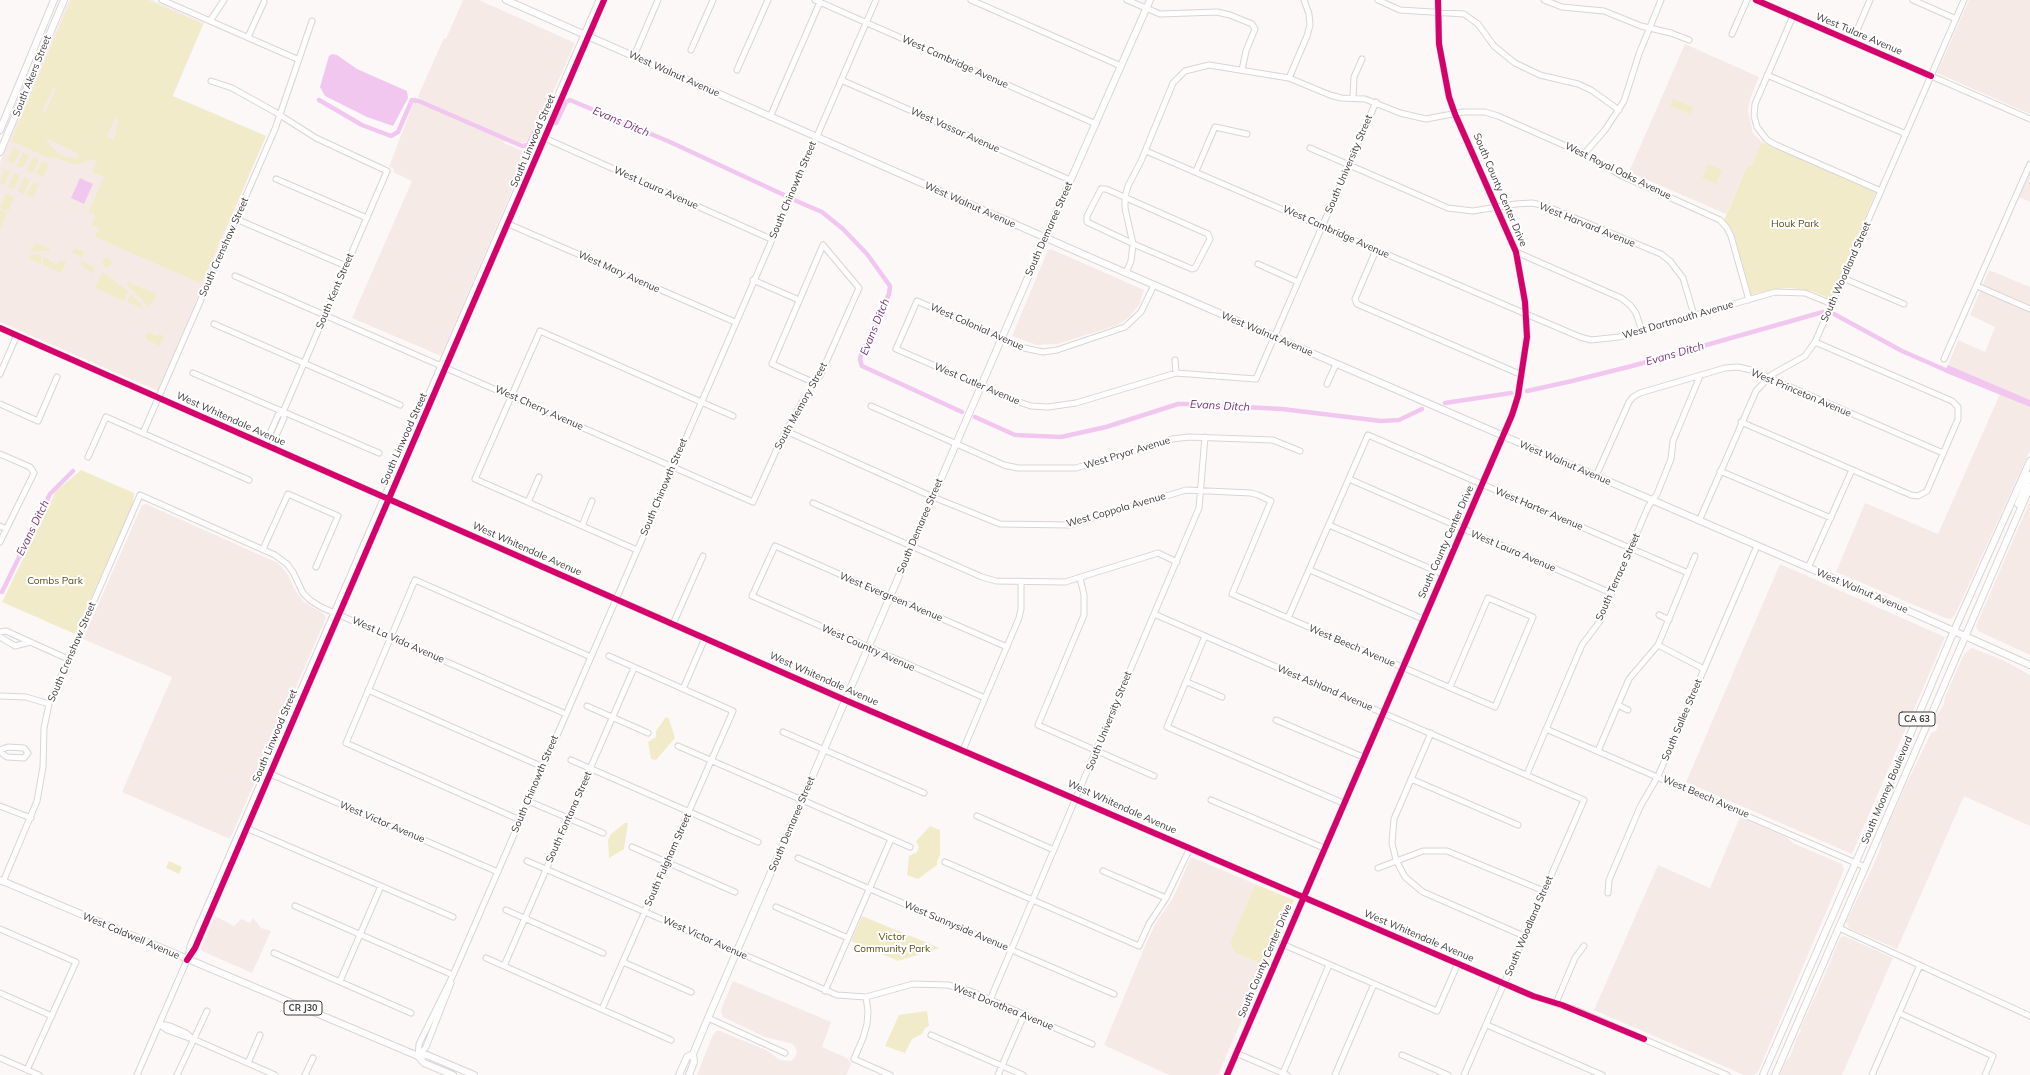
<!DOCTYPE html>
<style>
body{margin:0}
canvas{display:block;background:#fcf8f8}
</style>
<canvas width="2030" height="1075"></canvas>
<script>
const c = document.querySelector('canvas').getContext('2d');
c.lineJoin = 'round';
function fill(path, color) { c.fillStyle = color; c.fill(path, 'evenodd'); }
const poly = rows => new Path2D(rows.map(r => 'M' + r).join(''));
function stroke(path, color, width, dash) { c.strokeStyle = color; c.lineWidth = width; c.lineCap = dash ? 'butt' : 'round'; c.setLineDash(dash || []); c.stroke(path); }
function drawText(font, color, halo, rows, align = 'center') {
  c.font = font + ' Mulish,sans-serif'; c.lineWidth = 4; c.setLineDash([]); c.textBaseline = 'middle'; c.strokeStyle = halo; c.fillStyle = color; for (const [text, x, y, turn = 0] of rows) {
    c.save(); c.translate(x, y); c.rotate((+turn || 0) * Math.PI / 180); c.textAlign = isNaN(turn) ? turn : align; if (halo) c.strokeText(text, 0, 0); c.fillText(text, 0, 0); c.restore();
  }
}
fill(poly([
 [69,0,152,0,204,23,173,96,266,136,158,391,0,322,0,162],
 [463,0,479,0,575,43,540,122,531,133,526,142,520,143,507,137,504,143,528,153,441,356,352,318,412,181,393,172,394,169,389,167,414,101,419,103,421,99,418,97,419,94,444,38,446,39],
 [1969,0,2030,0,2030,114,1937,73],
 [1685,44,1759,77,1750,99,1748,111,1753,133,1762,142,1751,168,1747,166,1726,214,1629,172],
 [2030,171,2030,202,2019,197],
 [1051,249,1144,290,1139,305,1128,318,1118,325,1057,344,1037,345,1012,336,1048,250],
 [1989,270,2030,287,2030,400,1948,365,1958,340,1985,352,1995,327,1970,315],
 [2000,394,2030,407,2030,450,1955,615,1951,619,1945,618,1836,572,1865,503,1938,534],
 [2030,501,2030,655,1978,631,1976,626],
 [146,504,278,563,287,573,295,590,303,601,324,614,326,618,230,839,122,792,172,677,83,639,142,505],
 [1780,564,1945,637,1852,854,1686,782],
 [1972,648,2003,660,2030,675,2030,826,1964,796,1897,949,1849,928,1846,922,1872,868,1881,847,1882,839,1905,787,1931,733,1936,731,1938,725,1935,722,1935,718,1944,704,1945,697,1964,654],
 [1740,817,1786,837,1793,843,1842,864,1844,870,1758,1072,1753,1075,1744,1075,1594,1010,1658,865,1710,888],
 [1191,857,1255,884,1230,943,1234,952,1265,966,1218,1075,1169,1075,1104,1045,1148,939,1157,921,1173,898],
 [215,916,234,926,241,919,250,923,253,918,261,928,271,931,252,973,202,951,201,948],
 [1844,936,1893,958,1842,1075,1780,1075,1786,1061,1790,1057,1797,1037,1801,1031,1800,1029,1823,979,1840,938],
 [733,981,831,1022,822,1047,847,1058,851,1064,846,1075,697,1075,712,1037,716,1031,720,1031,766,1050,780,1060,791,1061,796,1056,797,1051,793,1044,765,1037,723,1017,721,1012,722,1007]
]), '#f6eae7');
fill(poly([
 [71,0,147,0,203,24,172,96,266,136,205,275,200,283,95,237,99,228,91,225,95,216,94,213,88,214,104,177,92,172,96,162,94,159,80,164,71,164,54,157,49,158,11,141],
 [54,87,56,88,45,113,42,112],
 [115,118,119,120,115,129,117,130,113,140,107,136],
 [46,138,77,153,77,156,81,158,68,157,59,154,49,144],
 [1673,99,1693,107,1690,114,1670,106],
 [1762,142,1876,192,1830,299,1812,291,1790,288,1774,289,1751,295,1734,234,1724,220,1747,166,1751,167],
 [13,148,20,151,14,164,8,161],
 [23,152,29,155,23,168,17,166],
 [33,157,39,159,33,173,27,170],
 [42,161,49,164,43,177,36,174],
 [1708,164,1715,167,1709,181,1702,178],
 [1715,167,1722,170,1716,184,1709,181],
 [4,169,10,172,4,185,0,183],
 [14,173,20,176,14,189,8,187],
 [24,177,30,180,24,194,18,191],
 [33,182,39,184,33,198,27,195],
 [6,193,14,197,8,212,0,208],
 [0,210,7,213,1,227,0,227],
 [35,243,50,249,49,251,31,251],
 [75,248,84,252,82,257,72,253],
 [41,254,41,264,28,258,30,255],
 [43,258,49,258,49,261,57,264,60,260,66,261,61,273,43,265],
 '102.5 263a4.5 4.5 0 1 1 9 0a4.5 4.5 0 1 1-9 0Z',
 [82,261,95,268,93,274,80,264],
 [102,272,128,291,124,301,95,288],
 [128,282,157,294,149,307,127,285],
 [131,294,141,305,144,309,127,302],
 [148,332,157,336,159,334,164,336,160,346,145,339],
 [81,470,134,493,133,504,75,634,2,602,56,491],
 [666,717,669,719,675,738,656,760,651,759,648,742,656,737,656,731],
 [625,823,628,823,624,849,609,858,608,840,611,834],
 [930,826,940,830,940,855,937,861,937,865,918,879,907,875,909,856,917,852,919,847,916,841],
 [169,861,182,867,179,874,166,868],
 [1255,884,1294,900,1265,966,1234,952,1230,943],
 [862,916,940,948,898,961,851,941],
 [927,1011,929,1026,925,1028,922,1034,912,1039,905,1053,885,1046,899,1015]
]), '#f2ebc9');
fill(poly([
 [332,54,337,55,357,69,407,91,408,98,393,126,367,117,325,96,320,87,326,66,329,56],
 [80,178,93,184,84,204,71,198],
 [1948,365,2030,400,2030,407,1944,372]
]), '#f1c7f0');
stroke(poly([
 [319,100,362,125,391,136,398,132,412,100,419,101],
 [421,102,522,146,528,145,534,132,539,128],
 [556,123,566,102,570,100,670,142,784,195],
 [794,200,822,212,843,229,867,254,890,286,889,294,861,355,860,360,862,366,962,412],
 [1834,314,1902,351,1950,372],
 [1527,391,1572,381,1632,366,1823,312],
 [1445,403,1511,393],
 [975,417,1015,435,1061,437,1106,427,1178,404,1186,404,1282,409,1381,421,1399,420,1422,409],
 [2,592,50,494,73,471]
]), '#f1c7f0', 4.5);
const minor = poly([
 [162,0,297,59],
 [815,0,1096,124],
 [971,0,1121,66],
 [1127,0,1160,14,1217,12,1230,15,1252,24,1255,29,1246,51,1242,70],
 [1378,0,1400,10,1464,14,1478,24,1494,46,1515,63,1540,75,1578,84,1591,90,1619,110],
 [1544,0,1562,7,1604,11,1641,26,1671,33,1689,40],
 [1756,0,2030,119],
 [1913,0,1956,19],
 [1793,16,1755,104,1754,116,1757,127,1767,140,1776,145,1881,191],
 [210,21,224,0],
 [1732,34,1747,0],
 [248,37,264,2],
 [1852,42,1870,0],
 [691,50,713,0],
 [634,56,658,0],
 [737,70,768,0],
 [1767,75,1906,134],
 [1289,78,1307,36,1310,25,1309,14,1304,0],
 [841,80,1070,180],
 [211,81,232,88,275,112,316,138,387,171,283,412,284,418,271,447],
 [1353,97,1354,77,1362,59],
 [770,117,820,2],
 [542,137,771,239],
 [1310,148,1448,208,1473,211,1516,204,1532,203,1546,206,1661,254,1670,261,1683,278,1694,315],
 [1146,151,1526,314,1580,337,1591,340,1619,337,1775,292,1805,293,1832,304],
 [1584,154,1605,130,1624,101,1639,54,1661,0],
 [1196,171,1215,127,1247,134],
 [276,179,367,218],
 [1101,189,1106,189,1208,234,1210,239,1195,268,1192,269,1138,246,1087,222,1087,216,1101,189],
 [236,219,346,266],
 [506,223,735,322],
 [1376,250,1355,299,1357,304,1522,375],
 [1516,252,1621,298,1630,305,1636,313,1642,331],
 [1258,264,1298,282],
 [1126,273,1131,261,1133,244,1125,208,1125,197,1128,186,1141,161,1173,83,1185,71,1209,65,1289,78,1330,95,1341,98,1365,99,1400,113,1426,119,1463,112,1485,112,1498,116,1593,158,1620,175,1720,220,1727,228,1731,236,1749,300],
 [235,276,753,502,781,440,805,397,820,376,859,288,823,245,772,364,815,383],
 [1843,278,1904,304],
 [753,280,799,300],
 [1154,285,1141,312,1125,327,1057,350,1043,352,1024,348,917,301,896,349,1016,401,1031,406,1048,407,1076,403,1176,373,1256,379,1376,102],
 [1977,286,2030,309],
 [214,324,400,405],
 [0,328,845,700,1533,996,1576,1010,1727,1075],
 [1944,359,2030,164],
 [1175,360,1176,373],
 [193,373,379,453],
 [0,374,17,335],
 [1327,384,1336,364],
 [0,404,38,421,57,377],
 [871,406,1004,465,1018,468,1076,468,1172,439,1189,437,1273,440,1300,451],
 [1741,422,1911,495,1918,496,1927,491,1958,419,1958,407,1952,401,1815,342],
 [786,431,933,497,1000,524,1070,525,1186,490,1251,493,1258,495,1271,501,1232,594,1495,707,1533,617,1488,598,1450,687],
 [143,433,275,129,312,21],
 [265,445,278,415,283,412],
 [0,454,30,467,34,473,0,542],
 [88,457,106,417,249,480],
 [1720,471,1831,518],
 [1596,476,1629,402,1633,397,1640,393,1725,368,1738,367,1751,370,1943,453],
 [1349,479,1611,593],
 [528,502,539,477],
 [813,503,982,577,996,581,1065,582,1158,553,1177,562],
 [1699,521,1756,391,1771,375,1805,356,1815,342,1964,0],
 [1329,525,1443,574],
 [0,526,6,529],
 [582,526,592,501],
 [263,549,288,494,338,516,316,567],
 [637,550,475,479,540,331,733,416],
 [1808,568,1852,470],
 [1310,570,1423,619],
 [1080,578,1084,595,1084,615,1038,725,1154,776],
 [1154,614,1584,800,1464,1075],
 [1659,615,1669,620],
 [1288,618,1368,435,1688,573],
 [673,624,703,556],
 [0,632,6,631,68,659],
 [1205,636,1167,727,1343,803],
 [0,637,15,646,30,642],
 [1658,645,1704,669],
 [1187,682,1222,697],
 [683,689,705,638],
 [368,690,543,767],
 [0,696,26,697,49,704],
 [985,698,752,596,775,546,1007,647],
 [1618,705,1628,710],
 [587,706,648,733],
 [1276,720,1363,757],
 [1546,729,1865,867],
 [783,732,924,793],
 [1431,733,1394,819,1392,843,1396,860,1405,877,1423,892,1524,936],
 [678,746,910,847],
 [0,750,8,747,24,748,28,753,24,758,7,757,0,752],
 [963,750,1019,618,1021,609,1021,582],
 [1598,751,1629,679,1658,645,1695,556],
 [571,760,758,842],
 [268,773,498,872],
 [1527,774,1582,645,1600,621,1648,507,1657,494,1671,459,1673,441,1700,376],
 [1411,779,1518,825],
 [1211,800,1324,848],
 [528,801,603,833],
 [0,806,31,818],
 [977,816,1054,850],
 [520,820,346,743,415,580,591,657],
 [246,826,246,828,453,917],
 [632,847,735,892],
 [798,858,1114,994],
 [527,861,837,995,866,997,913,984,948,985,970,991,1092,1044],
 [945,862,1139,946,1149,924,1166,898,1190,848],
 [1378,868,1423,851,1447,851,1544,891],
 [1103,871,1166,898],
 [3,882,37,801,43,767,44,728,49,704,140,495,275,555,287,564,293,572,303,593,310,600,321,607,566,714],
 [1608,893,1609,880,1640,807,1658,776,1757,546],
 [295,906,453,975],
 [776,907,848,938],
 [506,910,603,953],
 [1839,928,2030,1016],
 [0,929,76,962,27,1070],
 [1282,944,1437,1011,1458,963],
 [274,953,411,1013],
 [188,958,190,946,599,0],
 [486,958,671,1040],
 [623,962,691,992],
 [504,966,634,668],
 [340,981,381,886],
 [825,991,891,839],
 [0,993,52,1016],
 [866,997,868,1011,867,1024,863,1038,854,1059,890,1075],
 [990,1000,1199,508,1205,437],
 [1556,1003,1575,958,1584,946],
 [602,1009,733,711,609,656],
 [1899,1013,1993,1056,1985,1075],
 [708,1018,785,1053],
 [159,1024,170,1026,186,1033,193,1039,275,1075],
 [160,1025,167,1030,192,1039],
 [1487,1025,1602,1075],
 [931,1035,1023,1075],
 [1236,1053,1287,1075],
 [1402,1055,1448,1075],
 [418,1056,419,1044,453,975,876,0],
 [419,1056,426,1047,451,983],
 [0,1058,39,1075],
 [248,1063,260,1035],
 [1283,1073,1329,965],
 [137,1075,187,960,195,948,604,0],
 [177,1075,207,1011],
 [305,1075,313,1058],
 [998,1075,1024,1015],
 [1227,1075,1512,415,1518,396,1527,337,1525,302,1516,252,1455,114,1449,97,1439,44,1438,0],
 [1335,1075,1374,984],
 [1872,1075,1920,965]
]);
const major = poly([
 [506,0,1094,259,1902,608,2030,665],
 [0,130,54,0],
 [0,152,64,0],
 [2018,504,2030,475],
 [0,880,418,1056,427,1055,474,1075],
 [418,1056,424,1063,453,1075],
 [679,1075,687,1057,693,1054],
 [689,1075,694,1062,693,1054,708,1018,1045,238,1150,0],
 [1763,1075,1879,809,1950,640,2030,461],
 [1775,1075,2030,487]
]);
stroke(minor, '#d9d5d4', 7);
stroke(major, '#d9d5d4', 8);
stroke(minor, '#fffefe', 5);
stroke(major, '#fffefe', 6);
stroke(poly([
 [1756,0,1931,76],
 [0,328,845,700,1533,996,1562,1005,1644,1039],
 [187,960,195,948,604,0],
 [1227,1075,1512,415,1518,396,1527,337,1525,302,1516,252,1455,114,1449,97,1439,44,1438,0]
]), '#d6006c', 6);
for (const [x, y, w] of [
 [1917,719,36],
 [303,1008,38]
]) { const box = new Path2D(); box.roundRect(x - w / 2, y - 7, w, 14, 3); c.fillStyle = '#fff'; c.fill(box); stroke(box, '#3e3a39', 1); }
drawText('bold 9px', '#3e3a39', null, [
 ["CA 63",1917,719],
 ["CR J30",303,1008]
]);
drawText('10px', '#3e3a39', '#fff', [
 ["West Tulare Avenue",1859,34,23],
 ["West Cambridge Avenue",955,62,24],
 ["West Walnut Avenue",674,74,24],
 ["South Akers Street",32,76,-68],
 ["West Vassar Avenue",955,130,24],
 ["South Linwood Street",533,141,-67],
 ["South University Street",1349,164,-67],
 ["West Royal Oaks Avenue",1618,171,26],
 ["West Laura Avenue",656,188,24],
 ["South Chinowth Street",793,190,-67],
 ["South County Center Drive",1500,190,67],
 ["West Walnut Avenue",970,205,24],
 ["West Harvard Avenue",1587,225,22],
 ["South Demaree Street",1049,229,-66],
 ["West Cambridge Avenue",1336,232,24],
 ["South Crenshaw Street",224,247,-66],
 ["West Mary Avenue",619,272,24],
 ["South Woodland Street",1846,272,-66],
 ["South Kent Street",335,291,-67],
 ["West Dartmouth Avenue",1678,320,-16],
 ["West Colonial Avenue",977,327,24],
 ["West Walnut Avenue",1267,334,23],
 ["West Cutler Avenue",977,384,23],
 ["West Princeton Avenue",1801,393,23],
 ["South Memory Street",801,406,-61],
 ["West Cherry Avenue",539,408,24],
 ["West Whitendale Avenue",231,419,24],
 ["South Linwood Street",404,439,-66],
 ["West Pryor Avenue",1127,453,-17],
 ["West Walnut Avenue",1565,463,23],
 ["South Chinowth Street",664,487,-67],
 ["West Harter Avenue",1539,509,23],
 ["West Coppola Avenue",1116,510,-16],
 ["South Demaree Street",920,526,-67],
 ["South County Center Drive",1446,542,-66],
 ["West Whitendale Avenue",527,549,24],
 ["West Laura Avenue",1513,551,23],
 ["South Terrace Street",1618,577,-66],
 ["West Walnut Avenue",1862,591,23],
 ["West Evergreen Avenue",891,597,23],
 ["West La Vida Avenue",398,640,24],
 ["West Beech Avenue",1352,646,23],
 ["West Country Avenue",868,648,24],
 ["South Crenshaw Street",72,652,-67],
 ["West Whitendale Avenue",824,679,24],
 ["West Ashland Avenue",1325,688,23],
 ["South Sallee Street",1682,720,-67],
 ["South University Street",1109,721,-68],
 ["South Linwood Street",275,736,-67],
 ["South Chinowth Street",535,784,-67],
 ["South Mooney Boulevard",1887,790,-67],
 ["West Beech Avenue",1706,797,23],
 ["West Whitendale Avenue",1122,807,24],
 ["South Fontana Street",569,817,-66],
 ["West Victor Avenue",382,822,23],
 ["South Demaree Street",792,824,-67],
 ["South Fulgham Street",668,860,-66],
 ["West Sunnyside Avenue",956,926,23],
 ["South Woodland Street",1529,926,-67],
 ["West Caldwell Avenue",131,936,23],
 ["West Whitendale Avenue",1419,936,23],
 ["West Victor Avenue",705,938,24],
 ["South County Center Drive",1265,961,-67],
 ["West Dorothea Avenue",1003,1007,22]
]);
drawText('10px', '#564c0e', '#fff', [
 ["Houk Park",1795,224],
 ["Combs Park",55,581],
 ["Victor",892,937],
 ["Community Park",892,949]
]);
drawText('italic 11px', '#763378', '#fff', [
 ["Evans Ditch",621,122,23],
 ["Evans Ditch",875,327,-68],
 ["Evans Ditch",1675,354,-16],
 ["Evans Ditch",1220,406,3],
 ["Evans Ditch",33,528,-64]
]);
</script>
